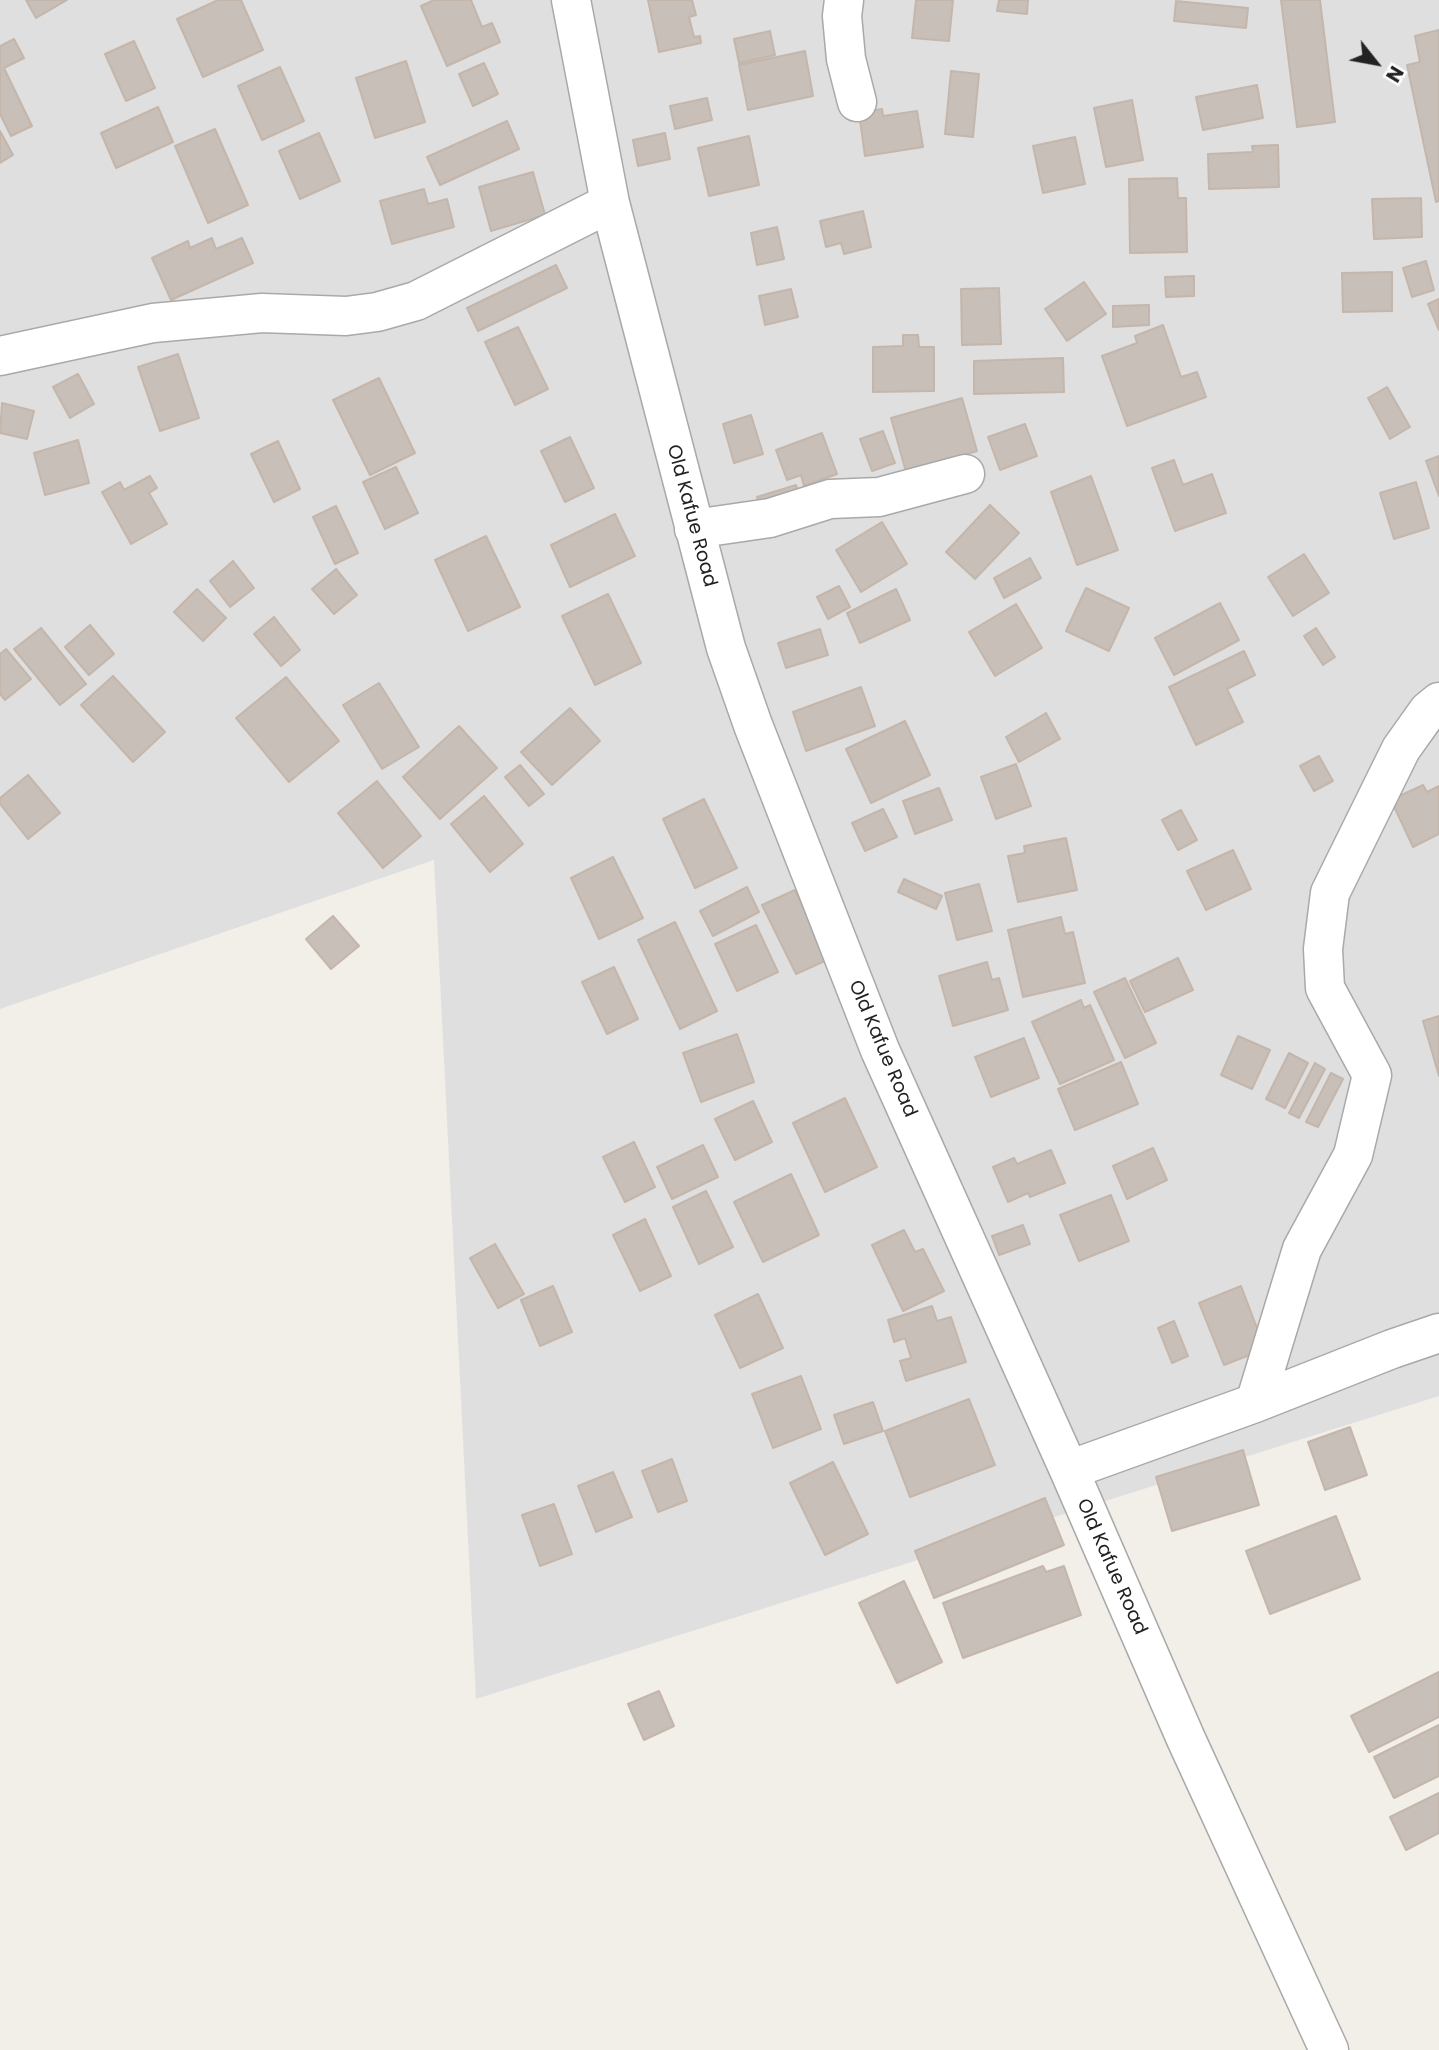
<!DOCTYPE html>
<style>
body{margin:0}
#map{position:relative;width:1439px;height:2050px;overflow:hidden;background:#f2efe9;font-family:Poppins,sans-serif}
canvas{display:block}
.north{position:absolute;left:1341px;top:28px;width:70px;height:70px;-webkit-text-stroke:5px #fff;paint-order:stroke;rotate:121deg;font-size:19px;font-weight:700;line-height:28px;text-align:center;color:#222}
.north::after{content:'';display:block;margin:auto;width:24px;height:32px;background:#222;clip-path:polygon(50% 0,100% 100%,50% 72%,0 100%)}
</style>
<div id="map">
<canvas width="1439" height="2050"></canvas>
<div class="north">N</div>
</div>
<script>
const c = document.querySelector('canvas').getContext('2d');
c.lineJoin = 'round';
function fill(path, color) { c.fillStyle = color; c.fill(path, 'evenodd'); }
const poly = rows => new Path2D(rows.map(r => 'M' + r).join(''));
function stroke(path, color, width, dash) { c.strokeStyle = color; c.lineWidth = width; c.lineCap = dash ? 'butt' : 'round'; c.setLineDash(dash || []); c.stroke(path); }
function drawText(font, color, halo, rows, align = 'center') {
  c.font = font + ' Poppins,sans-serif'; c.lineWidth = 5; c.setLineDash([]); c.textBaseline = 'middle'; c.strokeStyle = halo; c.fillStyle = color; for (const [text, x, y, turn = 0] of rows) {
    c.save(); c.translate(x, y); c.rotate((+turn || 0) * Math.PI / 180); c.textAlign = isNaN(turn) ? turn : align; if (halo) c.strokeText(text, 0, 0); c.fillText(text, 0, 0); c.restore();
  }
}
fill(poly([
 [0,0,1439,0,1439,1396,476,1699,434,860,0,1009]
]), '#e0dfdf');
const building = poly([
 [26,0,67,0,36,18,26,0],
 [218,0,241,0,263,50,203,77,177,19,218,0],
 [434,0,471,0,482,27,492,23,500,42,447,66,421,6,434,0],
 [648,0,692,0,696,15,689,17,694,37,700,36,701,43,659,52,648,0],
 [916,0,953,0,949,41,912,38,916,0],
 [999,0,1028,0,1027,14,997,11,999,0],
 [1281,0,1320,0,1335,122,1297,127,1281,0],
 [1176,1,1248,8,1246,28,1174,21,1176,1],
 [1439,30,1439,201,1436,202,1407,65,1420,62,1415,36,1439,30],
 [770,31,775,55,739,63,734,39,770,31],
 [14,39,24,58,4,68,32,126,11,136,0,114,0,46,14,39],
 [134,41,155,88,126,101,105,54,134,41],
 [805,51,813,96,748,110,739,65,805,51],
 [406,61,425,122,375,138,356,78,406,61],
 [484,63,498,94,473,106,459,74,484,63],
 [280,67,304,121,262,140,238,86,280,67],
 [951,71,979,74,973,137,945,134,951,71],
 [1257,85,1263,118,1203,130,1196,97,1257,85],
 [707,98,712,120,675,129,670,106,707,98],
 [1132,100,1143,160,1106,167,1094,108,1132,100],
 [158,107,173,142,116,168,101,133,158,107],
 [882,109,883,116,917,111,923,147,865,156,859,113,882,109],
 [507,121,519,149,440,185,427,157,507,121],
 [215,129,248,205,208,223,175,146,215,129],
 [0,131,13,155,0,163,0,131],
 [319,133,340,181,300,199,279,151,319,133],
 [665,133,670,159,638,166,633,140,665,133],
 [749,136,759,185,709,196,698,148,749,136],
 [1075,137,1085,184,1043,193,1033,146,1075,137],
 [1278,145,1279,187,1209,189,1208,154,1253,152,1252,146,1278,145],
 [533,172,545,215,491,231,479,187,533,172],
 [1177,178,1178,198,1186,198,1187,252,1130,253,1129,179,1177,178],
 [424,189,428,204,447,199,454,227,392,244,380,201,424,189],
 [1421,198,1422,237,1374,239,1372,199,1421,198],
 [863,211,871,247,844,254,841,243,826,247,820,221,863,211],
 [777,227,784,259,757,265,751,233,777,227],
 [212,238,216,249,242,238,253,263,171,300,152,258,188,241,190,248,212,238],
 [1426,261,1434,290,1412,297,1403,268,1426,261],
 [556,265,567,288,478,331,467,308,556,265],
 [1392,272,1392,311,1343,312,1342,273,1392,272],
 [1194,276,1194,296,1166,297,1165,277,1194,276],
 [1084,282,1106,314,1067,341,1045,309,1084,282],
 [999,288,1001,344,962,345,961,289,999,288],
 [791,289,798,317,765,325,759,296,791,289],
 [1439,299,1439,330,1428,304,1439,299],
 [1149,305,1149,325,1113,327,1113,306,1149,305],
 [1163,325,1181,377,1197,372,1206,397,1127,426,1102,356,1137,343,1135,336,1163,325],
 [518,327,548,389,515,405,485,342,518,327],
 [903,335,918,335,919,347,934,347,934,391,873,392,873,347,903,346,903,335],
 [178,354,199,418,160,431,138,367,178,354],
 [1063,358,1064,392,974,394,974,361,1063,358],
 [78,374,94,404,70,418,53,387,78,374],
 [379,378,415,453,370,475,333,400,379,378],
 [1387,387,1410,427,1390,439,1368,398,1387,387],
 [962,398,977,451,906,472,891,418,962,398],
 [2,403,34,411,27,439,0,433,2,403],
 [751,415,763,454,734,463,723,424,751,415],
 [1025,424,1037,456,1000,470,988,437,1025,424],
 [883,431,895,463,872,471,860,439,883,431],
 [822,433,837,474,804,486,801,475,787,480,776,450,822,433],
 [570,437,594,488,565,502,541,451,570,437],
 [78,440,89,483,45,495,34,453,78,440],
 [278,441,300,489,274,502,251,454,278,441],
 [1439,456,1439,496,1426,461,1439,456],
 [1174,460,1183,485,1212,474,1226,513,1175,531,1152,468,1174,460],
 [396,467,418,513,385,529,363,482,396,467],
 [150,476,157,488,149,493,167,524,131,544,102,492,120,482,124,490,150,476],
 [1091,476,1118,550,1077,565,1051,492,1091,476],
 [1416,482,1429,528,1394,539,1380,493,1416,482],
 [796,485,802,505,763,516,757,497,796,485],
 [990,505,1019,533,975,579,946,552,990,505],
 [336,506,358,553,335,564,313,517,336,506],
 [615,514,635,556,570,587,551,545,615,514],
 [882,522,907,564,861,592,836,550,882,522],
 [486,536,520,607,468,631,435,560,486,536],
 [1304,554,1329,593,1293,616,1268,577,1304,554],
 [1030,558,1041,578,1004,598,994,578,1030,558],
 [233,561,254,588,230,607,210,581,233,561],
 [336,569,357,595,334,614,312,589,336,569],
 [839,586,850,607,828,619,817,597,839,586],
 [1086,588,1129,608,1109,651,1066,631,1086,588],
 [197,589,226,618,203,641,174,612,197,589],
 [896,589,910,620,860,643,847,613,896,589],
 [608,594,641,663,595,685,562,616,608,594],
 [1220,603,1239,640,1174,675,1155,638,1220,603],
 [1016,604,1042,648,995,676,969,632,1016,604],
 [274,617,300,650,281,666,254,634,274,617],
 [90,625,114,654,89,675,65,647,90,625],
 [41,628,86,684,60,705,14,649,41,628],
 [1316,628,1335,657,1323,665,1304,636,1316,628],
 [820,629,828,655,786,668,778,643,820,629],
 [6,649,31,679,5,700,0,694,0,654,6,649],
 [1244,651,1255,675,1227,689,1243,722,1196,745,1169,687,1244,651],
 [113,676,165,732,133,762,81,705,113,676],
 [286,677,339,741,289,782,236,718,286,677],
 [379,683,419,747,382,769,343,705,379,683],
 [861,687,875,726,806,751,793,712,861,687],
 [570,708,600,741,552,785,521,752,570,708],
 [1046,713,1060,739,1019,762,1006,737,1046,713],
 [905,721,930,775,871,803,846,749,905,721],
 [459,726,497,768,440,819,403,777,459,726],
 [1319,756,1333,781,1314,791,1300,766,1319,756],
 [1016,764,1031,806,996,819,981,777,1016,764],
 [520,765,544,794,529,806,505,777,520,765],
 [28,775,60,813,28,839,0,804,0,798,28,775],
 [377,781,421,836,383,868,338,813,377,781],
 [1423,785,1427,792,1439,786,1439,834,1413,847,1391,800,1423,785],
 [939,788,952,820,915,834,903,801,939,788],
 [484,796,523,844,490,872,451,824,484,796],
 [704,799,737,868,695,888,663,819,704,799],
 [883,809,897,837,865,851,852,823,883,809],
 [1181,810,1197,840,1178,850,1162,820,1181,810],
 [1066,838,1077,890,1018,902,1008,856,1025,853,1024,846,1066,838],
 [1233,850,1251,889,1206,910,1187,871,1233,850],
 [613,857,643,918,599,939,571,878,613,857],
 [904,879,942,896,936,909,898,892,904,879],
 [979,884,992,931,957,940,945,893,979,884],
 [747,887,759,912,713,936,700,911,747,887],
 [795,890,827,960,796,974,762,905,795,890],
 [333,916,359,946,331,969,306,939,333,916],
 [1061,917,1065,934,1073,932,1085,983,1023,997,1008,930,1061,917],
 [675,922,717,1011,680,1029,638,940,675,922],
 [756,925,778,972,737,991,715,944,756,925],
 [1178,958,1193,990,1145,1012,1130,981,1178,958],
 [987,962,992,980,999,978,1008,1010,953,1026,939,976,987,962],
 [614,967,638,1019,607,1034,582,982,614,967],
 [1125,978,1156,1043,1125,1058,1094,992,1125,978],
 [1081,1000,1084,1008,1090,1005,1114,1060,1060,1084,1032,1022,1081,1000],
 [1439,1016,1439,1076,1423,1021,1439,1016],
 [737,1034,754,1082,701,1102,683,1053,737,1034],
 [1238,1036,1270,1050,1252,1089,1221,1075,1238,1036],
 [1024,1038,1039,1078,991,1097,975,1057,1024,1038],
 [1289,1053,1308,1063,1285,1108,1266,1099,1289,1053],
 [1121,1062,1138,1104,1075,1130,1058,1089,1121,1062],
 [1315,1063,1325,1069,1299,1118,1289,1113,1315,1063],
 [1331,1073,1343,1079,1318,1127,1306,1122,1331,1073],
 [845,1098,877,1167,825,1192,793,1123,845,1098],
 [753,1101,772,1142,735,1160,715,1119,753,1101],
 [634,1142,655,1187,625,1202,603,1157,634,1142],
 [703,1145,718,1177,672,1199,657,1167,703,1145],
 [1153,1148,1167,1180,1127,1199,1113,1166,1153,1148],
 [1051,1150,1065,1183,1030,1197,1028,1193,1008,1202,993,1167,1014,1158,1017,1164,1051,1150],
 [791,1174,819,1235,763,1262,734,1202,791,1174],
 [706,1191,733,1247,699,1264,673,1207,706,1191],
 [1111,1195,1129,1241,1079,1261,1060,1215,1111,1195],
 [645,1219,671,1276,640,1291,613,1235,645,1219],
 [1023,1225,1030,1244,999,1255,992,1236,1023,1225],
 [904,1230,915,1252,923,1249,944,1291,903,1311,872,1245,904,1230],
 [495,1244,524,1294,498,1308,470,1258,495,1244],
 [553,1286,572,1332,540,1346,521,1300,553,1286],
 [1241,1286,1265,1349,1224,1365,1199,1303,1241,1286],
 [758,1294,783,1348,740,1368,715,1315,758,1294],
 [932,1306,937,1321,951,1317,966,1362,906,1381,900,1361,911,1358,905,1338,894,1342,888,1320,932,1306],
 [1174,1321,1188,1356,1172,1363,1158,1328,1174,1321],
 [801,1376,821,1429,773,1448,752,1394,801,1376],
 [969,1399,995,1465,910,1497,885,1431,969,1399],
 [873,1402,883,1431,844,1444,834,1415,873,1402],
 [1350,1427,1367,1475,1325,1490,1308,1442,1350,1427],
 [1243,1450,1259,1505,1172,1531,1156,1477,1243,1450],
 [672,1459,687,1501,658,1512,642,1471,672,1459],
 [833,1462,868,1534,825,1555,790,1483,833,1462],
 [613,1472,632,1517,596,1532,578,1486,613,1472],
 [1045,1498,1064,1545,934,1598,915,1551,1045,1498],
 [554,1504,572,1554,540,1566,522,1515,554,1504],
 [1336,1516,1360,1579,1270,1614,1246,1551,1336,1516],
 [1043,1566,1046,1572,1064,1566,1081,1615,963,1658,943,1603,1043,1566],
 [904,1581,942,1662,897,1683,859,1603,904,1581],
 [1439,1672,1439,1717,1369,1752,1351,1716,1439,1672],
 [659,1691,674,1726,644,1740,628,1704,659,1691],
 [1439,1725,1439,1776,1394,1798,1374,1757,1439,1725],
 [1439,1793,1439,1833,1406,1850,1390,1817,1439,1793]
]);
fill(building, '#c7bfb8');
stroke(building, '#c4b6ab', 2);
const minor = poly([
 [571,0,610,203,726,648,753,725,880,1050,1069,1470,1186,1739,1329,2050],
 [844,0,842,16,846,59,857,102],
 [0,356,153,323,262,313,346,316,377,312,416,301,610,203],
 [694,529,770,518,830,499,879,497,965,474],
 [1255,1403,1302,1249,1353,1155,1372,1075,1325,988,1323,949,1330,893,1401,749,1428,711,1439,702],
 [1069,1470,1255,1403,1392,1349,1439,1333]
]);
stroke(minor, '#a9a9a9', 41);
stroke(minor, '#fff', 38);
drawText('19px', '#222', '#fff', [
 ["Old Kafue Road",691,516,75],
 ["Old Kafue Road",882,1049,67],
 ["Old Kafue Road",1111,1567,66]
]);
</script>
